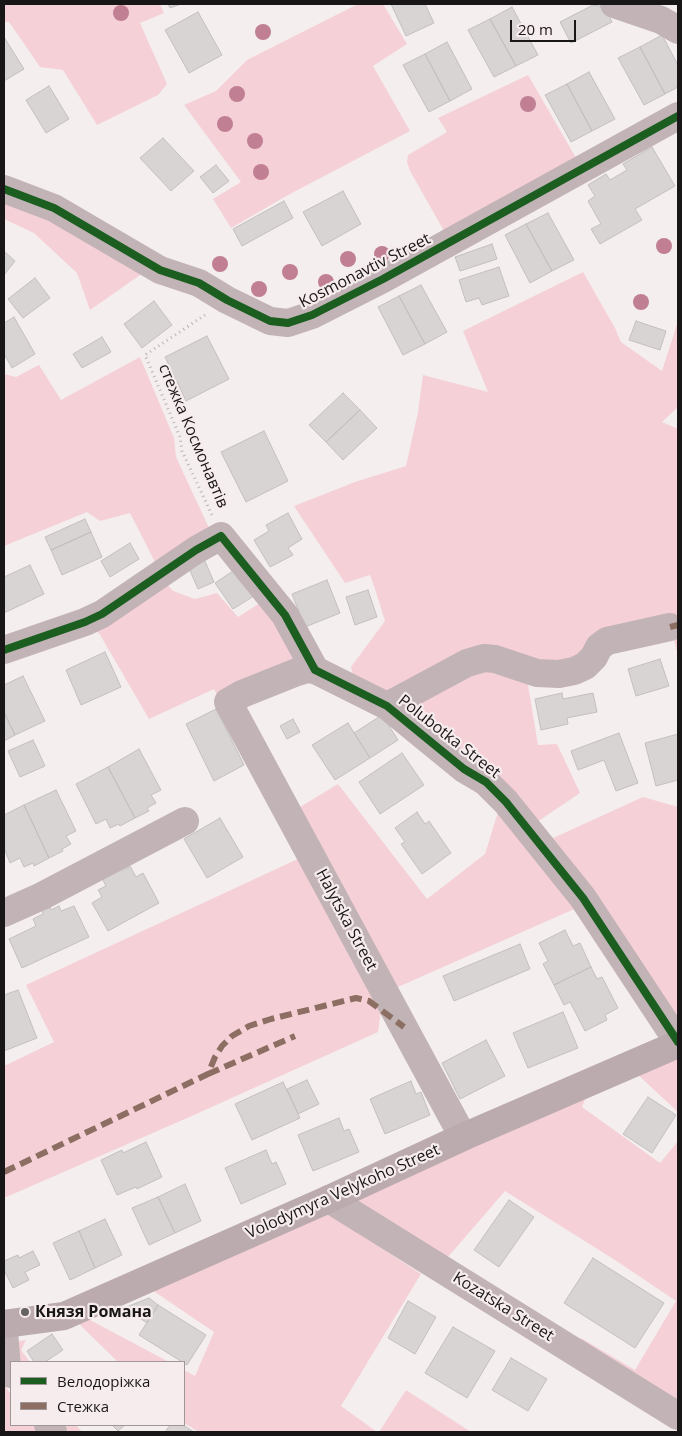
<!DOCTYPE html>
<meta charset="utf-8">
<style>
body{margin:0}
#map{position:relative;width:682px;height:1436px;overflow:hidden;background:#f4eeef;font-family:"Open Sans",sans-serif}
canvas{display:block}
.frame{position:absolute;inset:0;border:5px solid #191617;pointer-events:none}
.legend{position:absolute;left:10px;top:1361px;width:175px;height:65px;box-sizing:border-box;background:#f6eced;border:1px solid #9e9697;margin:0;padding:6px 9px;list-style:none;font-size:15px;color:#191617}
.legend li{display:flex;align-items:center;gap:10px;height:25px}
.legend b{width:25px;border:1px solid #9e9697}
.scale{position:absolute;left:510px;top:20px;width:66px;height:22px;box-sizing:border-box;border:2px solid #191617;border-top:0;padding-left:6px;font-size:15px;line-height:18px;white-space:nowrap;color:#191617;-webkit-text-stroke:4px #f6eced;paint-order:stroke}
</style>
<div id="map">
<canvas width="682" height="1436"></canvas>
<div class="frame"></div>
<ul class="legend">
<li><b style="height:6px;background:#1b5e20"></b>Велодоріжка</li>
<li><b style="height:6px;background:#8d6e63"></b>Стежка</li>
</ul>
<div class="scale">20 m</div>
</div>
<script>
const c = document.querySelector('canvas').getContext('2d');
c.lineJoin = 'round';
function fill(path, color) { c.fillStyle = color; c.fill(path, 'evenodd'); }
const poly = rows => new Path2D(rows.map(r => 'M' + r).join(''));
function stroke(path, color, width, dash) { c.strokeStyle = color; c.lineWidth = width; c.lineCap = dash ? 'butt' : 'round'; c.setLineDash(dash || []); c.stroke(path); }
function drawText(font, color, halo, rows, align = 'center') {
  c.font = font + ' "Open Sans",sans-serif'; c.lineWidth = 4.5; c.setLineDash([]); c.textBaseline = 'middle'; c.strokeStyle = halo; c.fillStyle = color; for (const [text, x, y, turn = 0] of rows) {
    c.save(); c.translate(x, y); c.rotate((+turn || 0) * Math.PI / 180); c.textAlign = isNaN(turn) ? turn : align; if (halo) c.strokeText(text, 0, 0); c.fillText(text, 0, 0); c.restore();
  }
}
fill(poly([
 [4,4,160,4,164,13,140,23,167,84,158,95,97,125,63,70,40,67,9,22,4,22],
 [358,4,383,4,407,44,373,66,410,131,288,195,231,228,213,199,241,182,184,105,216,91,247,60],
 [528,75,579,163,448,238,410,171,407,162,408,155,447,132,438,118],
 [4,196,19,203,143,273,90,310,77,273,34,233,4,219],
 [583,272,615,328,621,342,662,371,678,321,678,407,662,422,678,429,678,655,669,622,592,655,525,667,538,745,557,744,580,793,537,822,353,676,351,667,385,621,375,589,370,575,345,583,294,506,355,482,406,466,418,412,423,375,488,392,463,331],
 [140,357,174,438,176,457,209,528,158,568,130,513,100,521,87,512,4,546,4,374,16,377,39,365,61,400],
 [163,580,173,591,195,599,217,593,238,617,266,599,300,659,220,700,214,689,149,719,99,633,90,629],
 [338,784,427,899,485,854,498,812,581,906,398,987,295,810],
 [643,797,678,807,678,1019,551,839],
 [300,858,382,1002,378,1032,194,1115,4,1198,4,1066,54,1042,26,985],
 [678,1053,678,1112,637,1074,586,1097,582,1107,660,1163,678,1141,678,1404,583,1346,581,1338,635,1370,676,1301,618,1262,505,1191,448,1257,362,1208,355,1194],
 [326,1212,421,1274,341,1406,377,1432,199,1432,184,1423,184,1370,195,1376,214,1332,149,1288],
 [88,1319,169,1362,118,1362,78,1323],
 [26,1340,21,1350,30,1362,20,1362,16,1351,19,1341],
 [4,1385,11,1394,11,1425,35,1425,41,1432,4,1432],
 [406,1390,471,1432,379,1432],
 [63,1425,76,1425,82,1432,68,1432]
]), '#f5d0d7');
const building = poly([
 [168,4,181,4,170,8,168,4],
 [391,4,425,4,434,23,406,36,391,4],
 [593,5,605,7,612,22,571,43,560,22,593,5],
 [512,7,538,55,516,66,490,19,512,7],
 [198,12,222,55,189,73,165,30,198,12],
 [490,19,516,66,494,77,468,30,490,19],
 [662,35,678,65,678,87,665,94,640,47,662,35],
 [4,37,24,69,4,81,4,37],
 [447,42,472,89,450,101,425,54,447,42],
 [640,47,665,94,644,105,618,58,640,47],
 [425,54,450,101,429,112,403,65,425,54],
 [589,72,615,119,592,131,567,84,589,72],
 [567,84,592,131,571,142,545,95,567,84],
 [49,86,69,119,46,133,26,100,49,86],
 [163,138,194,171,171,191,140,158,163,138],
 [652,147,675,186,635,209,642,220,600,244,591,229,601,224,588,201,595,196,588,185,606,174,610,180,627,170,623,164,652,147],
 [216,165,229,181,213,193,200,177,216,165],
 [343,191,361,224,322,246,303,212,343,191],
 [284,201,293,218,242,246,233,229,284,201],
 [548,213,574,260,552,271,526,224,548,213],
 [526,224,552,271,530,283,505,235,526,224],
 [492,244,497,259,460,271,455,257,492,244],
 [4,251,15,261,4,275,4,251],
 [499,267,509,296,482,305,479,298,466,302,459,280,499,267],
 [35,278,50,298,23,318,8,299,35,278],
 [421,285,447,332,425,344,399,296,421,285],
 [399,296,425,344,403,355,378,307,399,296],
 [154,301,172,325,142,348,124,324,154,301],
 [14,317,35,354,12,368,4,354,4,323,14,317],
 [636,321,666,331,660,350,629,340,636,321],
 [207,336,229,379,186,401,165,357,207,336],
 [102,337,111,352,82,368,73,354,102,337],
 [343,393,360,410,326,442,309,425,343,393],
 [360,410,377,428,343,460,326,442,360,410],
 [264,431,288,481,246,502,221,452,264,431],
 [288,513,302,539,288,548,293,555,270,567,254,540,269,531,266,525,288,513],
 [85,519,91,532,51,550,45,537,85,519],
 [91,532,102,557,62,575,51,550,91,532],
 [130,543,139,559,110,577,101,561,130,543],
 [204,559,214,582,198,589,188,566,204,559],
 [30,565,44,594,4,613,4,577,30,565],
 [236,569,254,596,233,609,215,583,236,569],
 [327,580,340,613,305,627,292,594,327,580],
 [368,590,377,617,355,625,346,597,368,590],
 [105,652,121,687,81,705,66,670,105,652],
 [660,659,669,686,636,696,628,669,660,659],
 [23,676,45,721,15,735,4,712,4,685,23,676],
 [562,693,563,699,593,693,597,712,567,718,568,724,541,730,535,699,562,693],
 [216,709,244,765,214,781,186,724,216,709],
 [4,712,15,735,4,741,4,712],
 [382,715,398,740,370,758,354,733,382,715],
 [293,719,300,732,287,739,280,726,293,719],
 [348,723,370,758,335,780,312,745,348,723],
 [619,733,638,783,616,791,604,760,578,770,571,751,619,733],
 [678,734,678,780,656,786,645,743,678,734],
 [33,740,45,766,20,777,8,751,33,740],
 [139,749,161,790,151,795,156,803,147,808,149,811,135,818,108,767,139,749],
 [402,753,424,785,380,814,359,782,402,753],
 [108,767,135,818,120,826,119,824,110,828,106,819,96,824,76,784,108,767],
 [56,790,76,831,66,836,71,844,62,849,63,851,49,858,24,805,56,790],
 [24,805,49,858,34,866,33,863,24,867,20,858,10,863,4,848,4,815,24,805],
 [417,812,425,824,429,821,451,853,422,874,401,844,405,842,395,828,417,812],
 [220,818,243,857,207,878,184,839,220,818],
 [119,866,122,871,130,866,136,877,143,873,159,903,108,931,92,903,102,897,98,890,106,886,101,876,119,866],
 [59,906,61,911,74,906,89,937,22,968,9,939,36,926,33,919,43,914,42,910,50,907,51,910,59,906],
 [565,930,573,946,580,943,591,967,554,985,543,964,548,961,539,943,565,930],
 [520,944,530,969,454,1001,443,976,520,944],
 [591,967,597,979,602,977,618,1008,605,1015,607,1020,585,1031,570,1002,564,1005,554,985,591,967],
 [18,990,37,1038,4,1051,4,995,18,990],
 [563,1012,578,1048,528,1068,513,1033,563,1012],
 [486,1040,505,1076,460,1099,442,1063,486,1040],
 [307,1080,319,1104,298,1114,287,1089,307,1080],
 [411,1081,416,1094,421,1092,430,1115,385,1134,370,1099,411,1081],
 [283,1082,300,1118,252,1140,235,1104,283,1082],
 [648,1097,676,1115,652,1153,623,1134,648,1097],
 [339,1118,344,1131,349,1129,359,1152,313,1171,298,1135,339,1118],
 [146,1142,162,1177,137,1189,136,1187,117,1195,101,1160,122,1150,123,1153,146,1142],
 [266,1150,272,1164,276,1162,286,1184,241,1204,225,1168,266,1150],
 [185,1184,201,1221,175,1233,158,1197,185,1184],
 [158,1197,175,1233,149,1245,132,1208,158,1197],
 [509,1200,534,1217,499,1267,474,1250,509,1200],
 [105,1219,122,1255,95,1268,79,1231,105,1219],
 [79,1231,95,1268,70,1280,53,1243,79,1231],
 [33,1251,40,1265,25,1272,29,1280,13,1288,4,1270,4,1261,18,1255,19,1258,33,1251],
 [593,1258,664,1303,635,1348,564,1303,593,1258],
 [149,1298,158,1305,147,1323,124,1308,149,1298],
 [408,1301,436,1317,415,1354,388,1338,408,1301],
 [158,1305,206,1335,187,1365,139,1335,158,1305],
 [453,1327,495,1351,467,1398,425,1373,453,1327],
 [52,1334,63,1350,45,1362,34,1362,27,1351,52,1334],
 [511,1358,547,1379,528,1411,492,1390,511,1358],
 [112,1425,125,1425,118,1431,112,1425],
 [170,1425,183,1425,194,1432,165,1432,170,1425]
]);
fill(building, '#d8d4d4');
stroke(building, '#c3bfc0', 1);
stroke(poly([
 [205,315,145,355,180,437,182,451,212,515]
]), '#bcb2b4', 3, [1, 4]);
stroke(poly([
 [614,4,661,20,678,30],
 [4,189,54,208,160,270,199,283,227,300,270,321,288,323,312,315,383,279,678,116],
 [4,650,85,622,102,614,196,550,221,536,285,615,315,670,387,706,464,769,486,782,506,802,583,898,678,1042],
 [315,670,307,669,297,672,242,694,228,702,463,1137],
 [387,706,467,663,484,658,495,659,537,673,559,674,574,671,585,666,594,657,599,647,607,641,670,627],
 [4,913,42,896,185,821],
 [329,1199,678,1416],
 [4,1332,7,1368,11,1374],
 [48,1425,53,1432]
]), '#c2b3b6', 28);
stroke(poly([
 [4,1324,64,1316,329,1199,463,1137,678,1044]
]), '#bbabae', 28);
stroke(poly([
 [670,627,678,625],
 [208,1074,295,1036],
 [4,1172,208,1074,215,1057,222,1046,232,1036,249,1026,271,1019,356,998,369,1001,404,1027]
]), '#8d6e63', 6, [12, 6]);
stroke(poly([
 [4,189,54,208,160,270,199,283,227,300,270,321,288,323,312,315,383,279,678,116],
 [4,650,85,622,102,614,196,550,221,536,285,615,315,670,387,706,464,769,486,782,506,802,583,898,678,1042]
]), '#1b5e20', 8);
c.fillStyle = '#c07f93';
for (const [x, y] of [
 [121,13],
 [263,32],
 [237,94],
 [528,104],
 [225,124],
 [255,141],
 [261,172],
 [664,246],
 [382,254],
 [348,259],
 [220,264],
 [290,272],
 [326,282],
 [259,289],
 [641,302]
]) { c.beginPath(); c.arc(x, y, 8, 0, 2 * Math.PI); c.fill(); }
for (const [x, y, r, color] of [
 [25,1312,5,"#666263"]
]) { const dot = new Path2D(); dot.arc(x, y, r, 0, 2 * Math.PI); c.fillStyle = color; c.fill(dot); stroke(dot, '#f6eced', 2); }
drawText('16px', '#191617', '#f6eced', [
 ["Kosmonavtiv Street",365,271,-27],
 ["стежка Космонавтів",193,436,67],
 ["Polubotka Street",449,737,38],
 ["Halytska Street",346,920,62],
 ["Volodymyra Velykoho Street",343,1192,-24],
 ["Kozatska Street",503,1307,32]
]);
drawText('bold 16px', '#191617', '#f6eced', [
 ["Князя Романа",35,1312]
], 'left');
</script>
